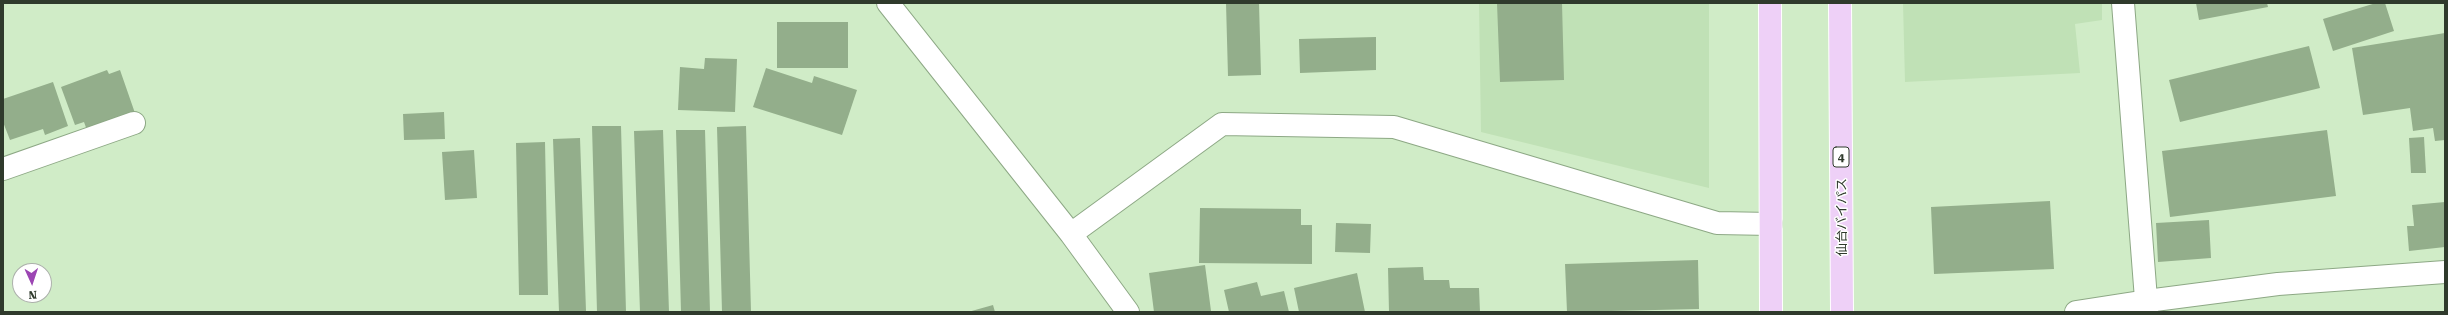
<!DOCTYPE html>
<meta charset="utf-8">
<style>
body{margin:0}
#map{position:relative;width:2448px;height:315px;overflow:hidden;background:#d0ecc7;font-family:"Roboto Serif",serif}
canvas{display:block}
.frame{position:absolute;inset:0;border:4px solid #2f3a2c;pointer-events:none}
.north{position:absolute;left:12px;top:263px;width:40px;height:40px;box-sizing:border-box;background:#fff;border:1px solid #acb0ab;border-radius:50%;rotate:177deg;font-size:11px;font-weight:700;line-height:16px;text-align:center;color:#2f3a2c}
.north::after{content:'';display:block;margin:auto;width:14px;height:18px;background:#9c46b3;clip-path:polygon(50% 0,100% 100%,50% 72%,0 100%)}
</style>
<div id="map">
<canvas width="2448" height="315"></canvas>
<div class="frame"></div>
<div class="north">N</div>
</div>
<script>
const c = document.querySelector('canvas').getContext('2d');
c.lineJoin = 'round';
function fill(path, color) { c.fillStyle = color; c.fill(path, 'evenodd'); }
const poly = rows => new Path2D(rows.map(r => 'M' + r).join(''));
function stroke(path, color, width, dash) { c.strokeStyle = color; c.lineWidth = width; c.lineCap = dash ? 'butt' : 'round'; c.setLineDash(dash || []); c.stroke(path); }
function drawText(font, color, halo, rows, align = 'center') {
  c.font = font + ' "Roboto Serif","Noto Sans JP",serif'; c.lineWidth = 3; c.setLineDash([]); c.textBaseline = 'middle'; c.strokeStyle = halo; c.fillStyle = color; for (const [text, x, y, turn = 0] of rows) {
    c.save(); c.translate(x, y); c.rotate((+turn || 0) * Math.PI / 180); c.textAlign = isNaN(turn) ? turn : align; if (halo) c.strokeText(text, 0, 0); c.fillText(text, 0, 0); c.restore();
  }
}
fill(poly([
 [1479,3,1709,3,1709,188,1481,132],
 [1903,3,2102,3,2102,20,2075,24,2080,73,1905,82]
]), '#c0e1b6');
fill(poly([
 [1226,3,1259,3,1261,75,1228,76],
 [1497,3,1562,3,1564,80,1500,82],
 [2196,3,2267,3,2268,7,2199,20],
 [2376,3,2385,3,2394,31,2333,51,2323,19],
 [777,22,848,22,848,68,777,68],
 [2445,33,2445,140,2435,141,2433,128,2413,131,2410,108,2363,115,2352,48],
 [1376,37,1376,70,1300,73,1299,39],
 [2309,46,2320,88,2180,122,2169,80],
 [705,58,737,59,735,112,678,110,680,67,704,69],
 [766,68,812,83,814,76,857,90,842,135,753,107],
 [107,70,109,74,120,70,136,116,88,133,84,122,75,125,61,87],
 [53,82,68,126,45,135,43,129,10,140,3,122,3,99],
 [444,112,445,139,404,140,403,114],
 [592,126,621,126,626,312,597,312],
 [746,126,751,312,722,312,717,127],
 [663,130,669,312,640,312,634,131],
 [676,130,705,130,710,312,681,312],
 [2327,130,2336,196,2170,217,2162,151],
 [2424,137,2426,173,2411,173,2409,138],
 [580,138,586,311,559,312,553,139],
 [545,142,548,295,519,295,516,143],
 [474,150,477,198,445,200,442,152],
 [2050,201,2054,269,1934,274,1931,207],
 [2445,202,2445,247,2409,251,2407,226,2414,226,2412,205],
 [1200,208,1301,209,1301,225,1312,225,1312,264,1199,263],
 [2209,220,2211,258,2158,262,2156,223],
 [1336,223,1371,224,1370,253,1335,252],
 [1698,260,1699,309,1567,312,1565,264],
 [1205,265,1211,311,1154,312,1149,273],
 [1423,267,1424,280,1449,280,1450,288,1479,288,1480,312,1389,312,1388,268],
 [1357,273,1365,312,1299,312,1294,288],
 [1257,282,1261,296,1284,291,1289,312,1229,312,1224,290],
 [993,305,995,312,968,312]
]), '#93ae8b');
const minor = poly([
 [888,3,1071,234,1128,312],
 [2123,3,2147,312],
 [3,169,134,123],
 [1071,234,1222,124,1394,127,1717,223,1771,224]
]);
const tertiary = poly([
 [2076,312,2147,301,2278,284,2445,272]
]);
const trunk = poly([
 [1770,3,1771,312],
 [1840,3,1842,312]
]);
stroke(minor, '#8da885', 24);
stroke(tertiary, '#8da885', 24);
stroke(trunk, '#fff', 24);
stroke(minor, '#fff', 22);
stroke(tertiary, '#fff', 22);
stroke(trunk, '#eed0f7', 22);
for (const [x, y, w] of [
 [1841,157,16]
]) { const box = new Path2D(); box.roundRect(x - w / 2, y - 10, w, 20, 3); c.fillStyle = '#fff'; c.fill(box); stroke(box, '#2f3a2c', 1); }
drawText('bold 12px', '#2f3a2c', null, [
 ["4",1841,157]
]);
drawText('13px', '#2f3a2c', '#fff', [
 ["仙台バイパス",1842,217,-90]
]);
</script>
